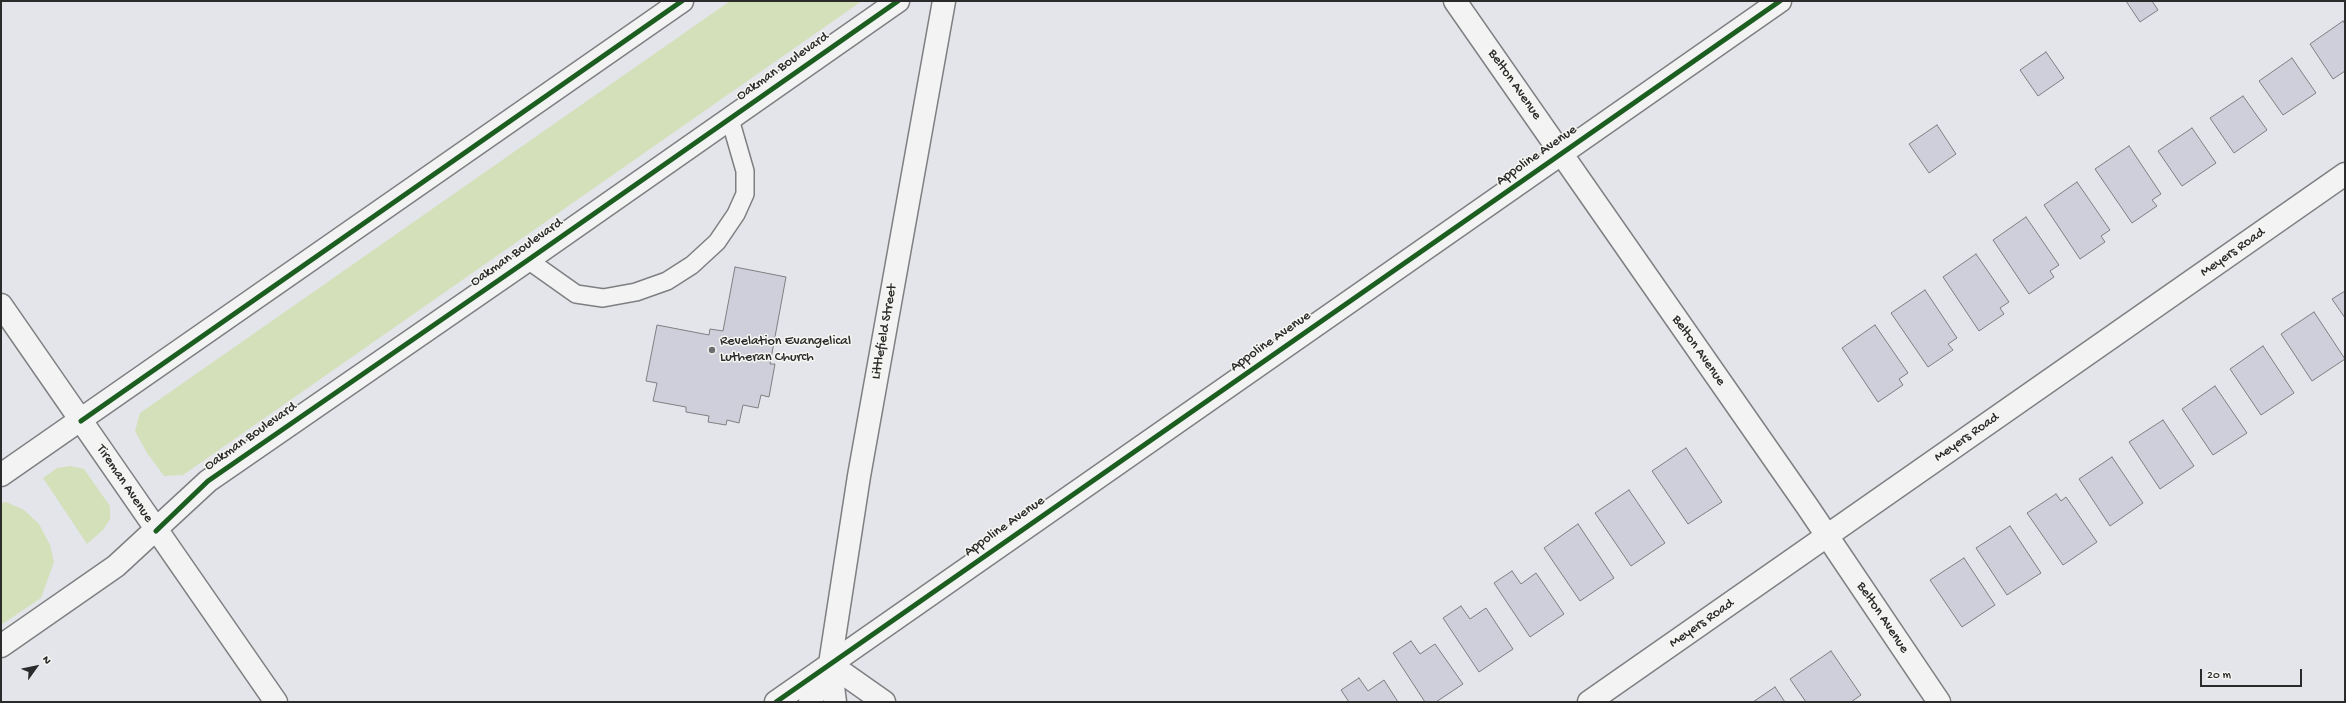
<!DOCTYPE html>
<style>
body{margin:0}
#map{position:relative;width:2346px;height:703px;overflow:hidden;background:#e4e5eb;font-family:"Gochi Hand",sans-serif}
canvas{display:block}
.frame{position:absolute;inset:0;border:2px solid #2b2b2b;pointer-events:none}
.north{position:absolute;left:16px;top:647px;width:40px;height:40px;-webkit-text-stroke:3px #f6f6f2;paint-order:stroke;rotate:57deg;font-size:11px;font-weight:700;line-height:16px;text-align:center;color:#2b2b2b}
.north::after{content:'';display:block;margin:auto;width:14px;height:18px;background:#2b2b2b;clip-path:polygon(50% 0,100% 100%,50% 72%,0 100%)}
.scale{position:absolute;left:2200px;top:669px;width:102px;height:18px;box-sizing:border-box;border:2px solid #2b2b2b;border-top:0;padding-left:5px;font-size:12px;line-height:14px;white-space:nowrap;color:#2b2b2b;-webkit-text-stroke:3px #f6f6f2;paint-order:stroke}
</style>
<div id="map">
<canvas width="2346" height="703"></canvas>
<div class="frame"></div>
<div class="north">N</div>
<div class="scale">20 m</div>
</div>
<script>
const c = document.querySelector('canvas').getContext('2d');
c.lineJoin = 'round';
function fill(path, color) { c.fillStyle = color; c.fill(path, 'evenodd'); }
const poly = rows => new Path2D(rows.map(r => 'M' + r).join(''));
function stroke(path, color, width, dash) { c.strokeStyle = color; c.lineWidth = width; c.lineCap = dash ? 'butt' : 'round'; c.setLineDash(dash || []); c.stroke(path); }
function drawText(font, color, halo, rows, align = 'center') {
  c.font = font + ' "Gochi Hand",sans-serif'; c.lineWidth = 3; c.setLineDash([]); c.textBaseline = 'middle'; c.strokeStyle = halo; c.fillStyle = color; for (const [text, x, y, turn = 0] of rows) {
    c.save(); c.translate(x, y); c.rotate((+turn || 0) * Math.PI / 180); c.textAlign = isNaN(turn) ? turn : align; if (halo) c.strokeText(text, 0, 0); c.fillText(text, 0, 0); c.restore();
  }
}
fill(poly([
 [730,1,862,1,183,475,164,476,147,453,135,431,140,413],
 [70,466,84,469,110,506,110,519,103,530,87,544,43,478,57,468],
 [6,502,24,510,39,524,50,545,54,562,41,598,1,625,1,503]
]), '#d3e0ba');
const building = poly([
 [2126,1,2152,1,2158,10,2140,22,2126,1],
 [2343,21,2345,24,2345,71,2333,79,2310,44,2343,21],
 [2046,52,2064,78,2038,96,2020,70,2046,52],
 [2292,58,2316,93,2283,115,2259,81,2292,58],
 [2243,96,2267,130,2234,153,2210,118,2243,96],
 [1937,125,1956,154,1929,173,1909,144,1937,125],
 [2192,128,2216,163,2182,186,2158,151,2192,128],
 [2129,146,2161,194,2152,200,2157,206,2132,223,2095,169,2129,146],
 [2077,182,2110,230,2101,236,2105,242,2080,259,2044,205,2077,182],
 [2026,217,2059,265,2050,271,2054,277,2029,294,1993,240,2026,217],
 [1976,254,2009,302,2000,308,2004,314,1979,331,1943,277,1976,254],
 [735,267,786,277,770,364,775,364,769,397,761,395,758,408,743,405,739,423,727,420,726,425,708,422,709,416,686,412,686,407,653,401,657,383,646,381,657,325,709,335,710,329,723,331,735,267],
 [1925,290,1957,338,1948,344,1953,350,1928,367,1891,313,1925,290],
 [2345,291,2345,318,2332,299,2345,291],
 [2314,312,2345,359,2312,381,2281,334,2314,312],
 [1875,325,1908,373,1899,379,1903,385,1878,402,1842,348,1875,325],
 [2263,346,2294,393,2261,415,2230,369,2263,346],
 [2215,386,2247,433,2213,455,2182,409,2215,386],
 [2163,420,2194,466,2160,489,2129,442,2163,420],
 [1686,448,1722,502,1688,524,1652,471,1686,448],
 [2112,457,2143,503,2110,526,2079,479,2112,457],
 [1629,490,1665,543,1631,566,1595,513,1629,490],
 [2056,494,2061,501,2066,497,2097,542,2063,565,2027,513,2056,494],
 [1578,524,1614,578,1580,601,1544,548,1578,524],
 [2010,526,2041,573,2007,595,1976,548,2010,526],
 [1964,558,1995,605,1962,627,1930,580,1964,558],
 [1512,571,1521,584,1536,573,1564,614,1530,637,1494,583,1512,571],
 [1461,606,1470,619,1486,608,1513,649,1479,672,1443,618,1461,606],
 [1411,641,1420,654,1435,644,1463,684,1436,702,1425,702,1393,653,1411,641],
 [1831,651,1861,695,1851,702,1806,702,1790,679,1831,651],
 [1359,678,1368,691,1384,680,1398,702,1349,702,1341,690,1359,678],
 [1775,687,1785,702,1753,702,1775,687]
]);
fill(building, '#cecfda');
stroke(building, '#7e7f81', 1);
const service = poly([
 [528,260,576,294,603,298,636,292,667,281,692,265,717,242,736,214,745,194,745,171,730,119]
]);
const minor = poly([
 [1455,1,1807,506,1939,702],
 [830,664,884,702],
 [776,702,1780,1],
 [810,702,828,668],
 [835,702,830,664,859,476,944,1],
 [1589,702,2345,174]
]);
const tertiary = poly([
 [1,305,276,702],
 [1,475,682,1],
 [1,646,116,566,208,481,528,260,898,1]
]);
stroke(service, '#7e7f81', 20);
stroke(minor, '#7e7f81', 25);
stroke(tertiary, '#7e7f81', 25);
stroke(service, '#f2f3f2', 17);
stroke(minor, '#f2f3f2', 22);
stroke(tertiary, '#f2f3f2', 22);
stroke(poly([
 [81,421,682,1],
 [156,531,208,481,528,260,898,1],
 [776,702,1780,1]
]), '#1b5e20', 5);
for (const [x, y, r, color] of [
 [712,350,4,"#6c6c6e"]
]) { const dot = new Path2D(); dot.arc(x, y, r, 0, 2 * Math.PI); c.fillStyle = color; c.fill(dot); stroke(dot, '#f6f6f2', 1.5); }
drawText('14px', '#2b2b2b', '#f6f6f2', [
 ["Oakman Boulevard",783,67,-35],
 ["Belton Avenue",1514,85,55],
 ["Appoline Avenue",1537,156,-35],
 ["Oakman Boulevard",517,253,-35],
 ["Meyers Road",2233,253,-35],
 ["Littlefield Street",885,332,-80],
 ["Appoline Avenue",1271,342,-35],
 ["Belton Avenue",1698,351,55],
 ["Oakman Boulevard",251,437,-35],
 ["Meyers Road",1967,438,-35],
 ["Tireman Avenue",124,484,56],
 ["Appoline Avenue",1005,527,-35],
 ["Belton Avenue",1882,618,56],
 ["Meyers Road",1702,624,-35]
]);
drawText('14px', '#2b2b2b', '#f6f6f2', [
 ["Revelation Evangelical",720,342],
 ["Lutheran Church",720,358]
], 'left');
</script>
